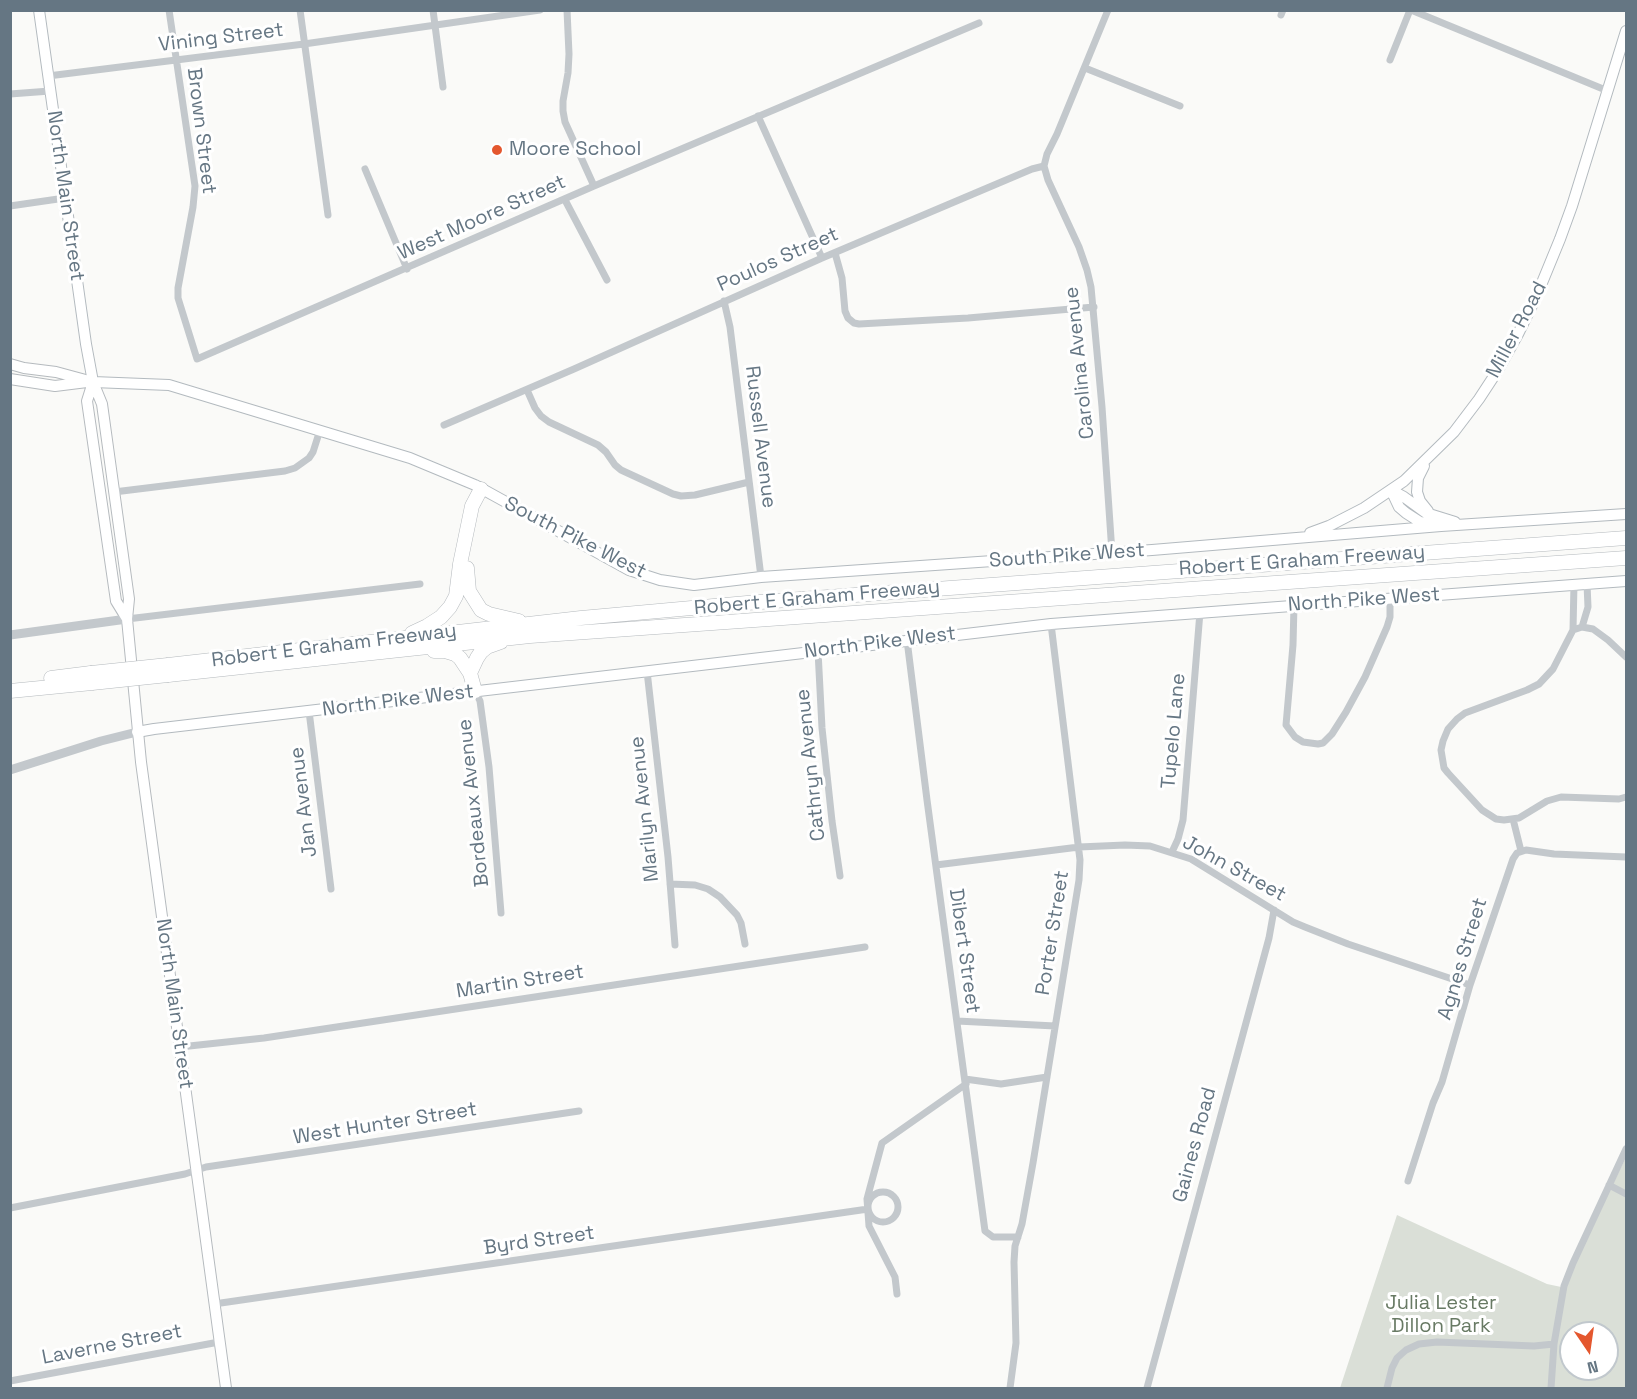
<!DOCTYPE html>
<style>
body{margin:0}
#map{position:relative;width:1637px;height:1399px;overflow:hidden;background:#fafaf8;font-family:"Space Grotesk",sans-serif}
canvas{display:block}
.frame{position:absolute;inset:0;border:12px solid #657683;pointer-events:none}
.north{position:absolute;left:1559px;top:1321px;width:60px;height:60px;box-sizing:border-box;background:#fff;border:2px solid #c1c8cd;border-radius:50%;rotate:167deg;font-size:16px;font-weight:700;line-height:24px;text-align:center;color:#657683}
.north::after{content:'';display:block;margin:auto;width:21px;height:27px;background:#e4572e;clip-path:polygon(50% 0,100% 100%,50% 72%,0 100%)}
</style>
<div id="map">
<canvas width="1637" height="1399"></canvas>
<div class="frame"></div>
<div class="north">N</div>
</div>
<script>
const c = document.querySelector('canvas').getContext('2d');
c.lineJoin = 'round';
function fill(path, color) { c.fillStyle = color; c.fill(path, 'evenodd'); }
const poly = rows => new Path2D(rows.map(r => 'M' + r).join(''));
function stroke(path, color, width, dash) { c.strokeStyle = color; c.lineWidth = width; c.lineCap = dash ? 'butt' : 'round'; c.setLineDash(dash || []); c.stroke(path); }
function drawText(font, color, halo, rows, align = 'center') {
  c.font = font + ' "Space Grotesk",sans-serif'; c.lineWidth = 6; c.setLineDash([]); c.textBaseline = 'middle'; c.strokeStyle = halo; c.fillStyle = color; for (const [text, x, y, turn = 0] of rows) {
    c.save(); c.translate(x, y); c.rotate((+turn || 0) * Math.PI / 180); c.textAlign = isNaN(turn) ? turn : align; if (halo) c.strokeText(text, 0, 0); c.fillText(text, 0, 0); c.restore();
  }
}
fill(poly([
 [1626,1157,1626,1388,1340,1388,1397,1215,1547,1284,1566,1288,1576,1261],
 [1571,1333,1607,1333,1607,1369,1571,1369]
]), '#dadfd7');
const secondary = poly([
 [39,10,86,344,93,382,169,385,410,458,475,485,629,570,660,580,694,585,761,577,1152,550,1441,526],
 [1424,466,1418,478,1417,492,1420,501,1428,511],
 [1391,490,1399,507,1406,513,1420,522,1441,526,1626,514],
 [1391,490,1404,497,1426,513,1455,522],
 [1310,533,1329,526,1364,508,1404,481,1454,432,1479,399,1498,370,1518,334,1537,295,1560,239,1572,206,1626,31],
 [137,732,154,729,1051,624,1626,581]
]);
const primary = poly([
 [10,364,24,368,56,372,93,382],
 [10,379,55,386,87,382],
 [93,382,102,404,129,599,127,619,141,762,226,1388],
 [93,382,87,401,116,601,127,619]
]);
const motorway = poly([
 [467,568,469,591,481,610,489,614,519,621],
 [412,633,427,626,441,617,450,607,456,596,460,564,472,506,481,489],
 [434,651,445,651,455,654,460,658,470,673,475,691],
 [168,665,581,618,747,603,1626,538],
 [470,673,477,658,481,652,487,647,501,642],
 [168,675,530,636,1626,558],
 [51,678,91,673],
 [10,691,92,683]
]);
stroke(secondary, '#b3babf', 12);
stroke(primary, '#b5babe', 12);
stroke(motorway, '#b4b9bd', 15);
stroke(poly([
 [169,10,195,186,193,207,178,288,178,298,197,359,594,186,979,23],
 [300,10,328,215],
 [433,10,443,87],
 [567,10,569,54,568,73,563,101,563,111,565,122,594,186],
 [1108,10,1057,134,1047,154,1044,166,1048,180,1079,247,1087,270,1091,287,1102,407,1112,553],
 [1411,10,1608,91],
 [1281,15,1283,10],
 [1390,60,1410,10],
 [1085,68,1180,106],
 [48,76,304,44,540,10],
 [10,94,50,91],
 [758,116,822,258],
 [365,169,407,269],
 [565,200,607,280],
 [10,206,65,198],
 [835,253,842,278,845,311,848,318,854,323,859,324,968,318,1094,307],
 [724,301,730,327,761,577],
 [527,390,535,408,541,416,549,422,598,445,606,452,615,465,621,470,673,494,681,496,695,495,749,482],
 [444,425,574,369,822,258,1032,169,1044,166],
 [114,492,285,471,295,468,309,458,313,452,320,430],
 [1294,605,1293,645,1286,725,1295,737,1303,742,1318,744,1323,743,1332,734,1346,712,1365,677,1387,627,1390,617,1390,598],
 [127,619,420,584],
 [1582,627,1588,607,1587,584],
 [1573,630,1574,584],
 [907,640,927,800,985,1231,993,1237,1018,1237],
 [818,651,822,728,832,821,840,876],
 [1626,657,1608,640,1593,629,1582,627,1573,630,1553,669,1539,684,1527,690,1465,713,1457,719,1448,729,1443,741,1441,750,1444,768,1448,773,1482,810,1496,819,1504,820,1519,818,1547,801,1561,797,1619,799,1626,797],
 [647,671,668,857,675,945],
 [475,691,480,701,489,767,501,913],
 [309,711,331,889],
 [1513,819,1521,851],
 [1172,852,1178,839,1183,820,1200,612],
 [936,865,1079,847,1125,845,1150,846,1191,859,1293,922,1305,927,1348,944,1470,985],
 [670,884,695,885,708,889,720,897,737,915,741,923,745,944],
 [957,1021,1055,1026],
 [180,1047,264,1038,865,947],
 [965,1079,1001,1084,1047,1077],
 [1408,1181,1433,1103,1442,1082,1470,985,1513,859,1517,853,1526,850,1554,854,1626,857],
 [1609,1185,1626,1194],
 '868 1207a15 15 0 1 1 30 0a15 15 0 1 1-30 0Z',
 [10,1208,185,1174,206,1167,579,1111],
 [897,1294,895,1277,869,1226,867,1199,882,1143,966,1084],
 [214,1304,868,1209],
 [10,1381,219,1342],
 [1010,1388,1016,1343,1014,1262,1015,1246,1022,1224,1033,1163,1079,880,1080,860,1051,624],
 [1147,1388,1269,938,1274,910],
 [1387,1388,1392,1368,1397,1358,1406,1350,1419,1344,1437,1342,1534,1346,1554,1344],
 [1551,1388,1554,1344,1564,1286,1573,1263,1626,1149]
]), '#c3c8cc', 7);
stroke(poly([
 [10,635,127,619],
 [10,770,101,741,137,732]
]), '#c3c8cc', 9);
stroke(secondary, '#fff', 10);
stroke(primary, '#fff', 10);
stroke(motorway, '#fff', 14);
const motorwayBridge = poly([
 [91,673,168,665],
 [92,683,168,675]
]);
stroke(motorwayBridge, '#b4b9bd', 15, []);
stroke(motorwayBridge, '#fff', 14);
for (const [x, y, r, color] of [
 [497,150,6,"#e4572e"]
]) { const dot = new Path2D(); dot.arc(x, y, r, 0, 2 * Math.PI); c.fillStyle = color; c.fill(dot); stroke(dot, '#fff', 2); }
drawText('20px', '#657683', '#fff', [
 ["Vining Street",221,38,-7],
 ["Brown Street",201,131,83],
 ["North Main Street",65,196,82],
 ["West Moore Street",482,218,-24],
 ["Poulos Street",778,260,-24],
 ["Miller Road",1517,330,-62],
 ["Carolina Avenue",1080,363,-96],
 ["Russell Avenue",760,437,83],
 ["South Pike West",575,538,27],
 ["South Pike West",1067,556,-4],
 ["Robert E Graham Freeway",1302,561,-4],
 ["Robert E Graham Freeway",817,598,-5],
 ["North Pike West",1364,600,-4],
 ["North Pike West",880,643,-7],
 ["Robert E Graham Freeway",334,646,-7],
 ["North Pike West",398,701,-7],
 ["Tupelo Lane",1174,731,-85],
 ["Cathryn Avenue",811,765,-96],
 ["Jan Avenue",304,802,-97],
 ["Bordeaux Avenue",474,803,-96],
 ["Marilyn Avenue",645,809,-96],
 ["John Street",1234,869,29],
 ["Porter Street",1053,933,-81],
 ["Dibert Street",964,951,82],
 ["Agnes Street",1463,959,-73],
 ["Martin Street",520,982,-9],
 ["North Main Street",174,1004,82],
 ["West Hunter Street",385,1124,-9],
 ["Gaines Road",1195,1145,-75],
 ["Byrd Street",539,1241,-8],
 ["Laverne Street",112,1345,-11]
]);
drawText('20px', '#657683', '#fff', [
 ["Moore School",509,150]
], 'left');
drawText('20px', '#687a64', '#fff', [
 ["Julia Lester",1441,1304],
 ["Dillon Park",1441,1327]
]);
</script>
